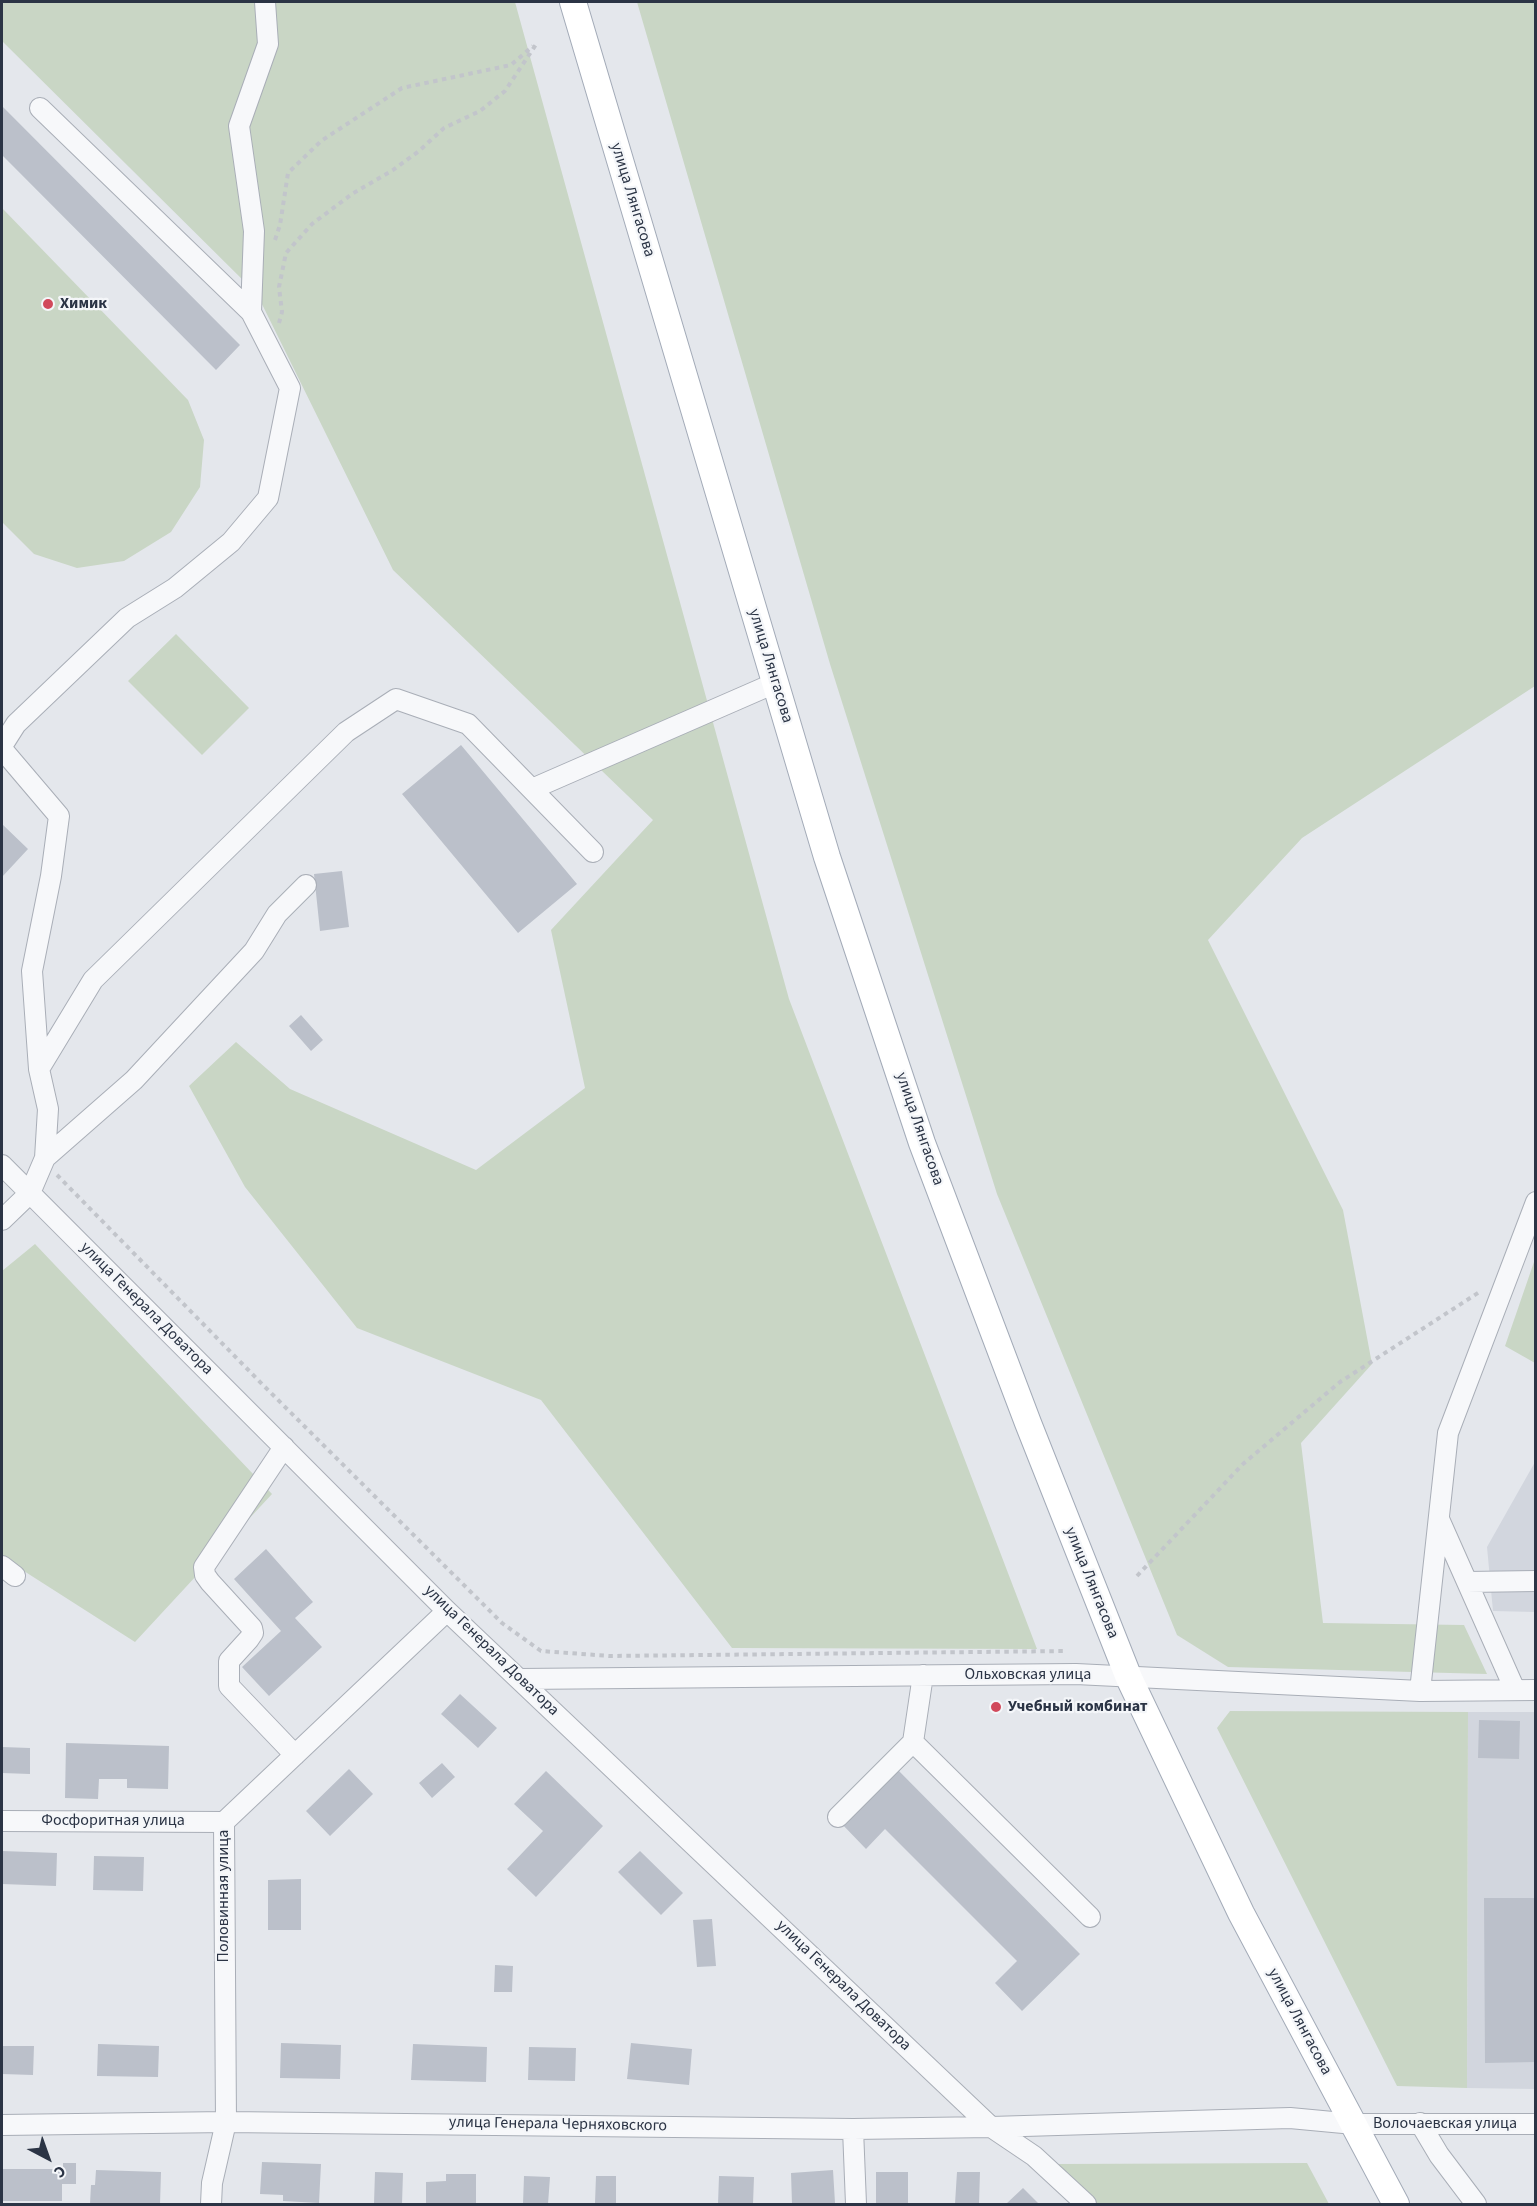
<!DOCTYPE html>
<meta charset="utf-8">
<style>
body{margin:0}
#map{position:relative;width:1537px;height:2206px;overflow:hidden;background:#e4e7ec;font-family:"Source Sans 3",sans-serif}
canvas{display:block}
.frame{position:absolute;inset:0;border:3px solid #2b3445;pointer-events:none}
.north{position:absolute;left:18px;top:2128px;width:60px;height:60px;-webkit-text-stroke:4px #f4f6f9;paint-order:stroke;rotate:139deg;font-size:16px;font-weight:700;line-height:24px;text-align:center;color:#2b3445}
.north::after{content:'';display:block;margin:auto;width:21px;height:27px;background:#2b3445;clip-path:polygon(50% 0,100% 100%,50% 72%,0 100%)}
</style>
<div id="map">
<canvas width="1537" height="2206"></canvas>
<div class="frame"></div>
<div class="north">С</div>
</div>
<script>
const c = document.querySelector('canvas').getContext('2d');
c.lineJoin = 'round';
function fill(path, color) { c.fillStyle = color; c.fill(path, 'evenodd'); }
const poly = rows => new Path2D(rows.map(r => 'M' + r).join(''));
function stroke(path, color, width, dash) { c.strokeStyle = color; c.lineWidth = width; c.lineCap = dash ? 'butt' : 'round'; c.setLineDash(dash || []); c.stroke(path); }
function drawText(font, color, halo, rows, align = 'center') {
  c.font = font + ' "Source Sans 3",sans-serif'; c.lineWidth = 4.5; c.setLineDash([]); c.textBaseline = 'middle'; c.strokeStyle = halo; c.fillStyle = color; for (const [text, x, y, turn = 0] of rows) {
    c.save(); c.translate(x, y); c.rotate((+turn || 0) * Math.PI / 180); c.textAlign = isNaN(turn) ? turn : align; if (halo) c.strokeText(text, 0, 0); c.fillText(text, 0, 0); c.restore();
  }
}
fill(poly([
 [1535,1462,1535,1612,1493,1611,1487,1547],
 [1468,1712,1535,1712,1535,2089,1467,2088]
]), '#d2d6de');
fill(poly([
 [2,2,515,2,789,999,1037,1649,732,1648,541,1400,357,1328,245,1187,189,1086,236,1042,290,1089,476,1170,585,1088,551,930,653,820,393,570,257,294,2,41],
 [637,2,1535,2,1535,686,1302,838,1208,940,1343,1210,1372,1364,1301,1443,1323,1623,1464,1625,1487,1674,1228,1667,1177,1635,997,1194,830,664],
 [2,208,188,400,204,440,200,487,171,532,124,561,77,568,34,554,2,522],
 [176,634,249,708,202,755,128,681],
 [35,1244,272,1494,135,1642,2,1557,2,1271],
 [1535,1259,1535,1363,1505,1346],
 [1230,1711,1468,1712,1467,2088,1397,2086,1217,1728],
 [1307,2163,1329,2204,1097,2204,1056,2164]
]), '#c9d6c5');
fill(poly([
 [2,106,240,345,216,370,2,155],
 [461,745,577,884,518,933,402,794],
 [2,824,28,849,2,877],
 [342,871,349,927,320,931,314,874],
 [301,1015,323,1040,311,1051,289,1026],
 [266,1549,313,1602,295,1618,322,1647,269,1696,242,1667,281,1631,234,1579],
 [460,1694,497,1728,478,1748,441,1714],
 [1479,1720,1520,1721,1519,1759,1478,1758],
 [66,1743,169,1746,168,1789,127,1788,127,1779,99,1779,98,1799,65,1798],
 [2,1747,30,1748,30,1774,2,1773],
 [442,1763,455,1777,432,1798,419,1783],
 [895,1767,1080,1954,1022,2011,995,1983,1017,1961,885,1829,866,1849,840,1822],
 [349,1769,373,1794,330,1836,306,1811],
 [546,1771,603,1826,536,1897,507,1869,543,1831,514,1804],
 [2,1851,57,1853,56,1886,2,1884],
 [640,1851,683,1893,661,1915,618,1872],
 [94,1856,144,1857,143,1891,93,1890],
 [301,1879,301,1930,268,1930,268,1880],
 [1484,1898,1536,1898,1536,2062,1485,2063],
 [712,1919,716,1966,697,1967,693,1920],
 [495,1965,513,1966,512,1992,494,1992],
 [281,2043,341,2045,340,2079,280,2078],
 [631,2043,692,2049,689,2085,627,2079],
 [98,2044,159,2046,158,2077,97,2076],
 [413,2044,487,2047,486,2082,411,2080],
 [2,2046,34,2046,33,2075,2,2074],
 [529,2047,576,2048,575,2081,528,2080],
 [262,2162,321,2164,319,2203,283,2201,283,2195,260,2194],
 [63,2163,76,2163,76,2184,62,2184,62,2201,2,2201,2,2169,63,2169],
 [96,2170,161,2172,160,2204,90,2204,91,2185,95,2185],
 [833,2170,835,2203,792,2204,791,2173],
 [375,2172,403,2173,402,2204,374,2204],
 [876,2172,908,2172,908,2204,876,2204],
 [957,2172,980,2172,979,2204,955,2204],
 [446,2174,476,2174,476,2204,426,2204,426,2182,446,2181],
 [524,2176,550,2177,548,2204,523,2204],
 [596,2176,616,2176,616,2204,595,2203],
 [719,2176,754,2177,753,2204,718,2204],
 [1023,2188,1039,2204,1006,2204]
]), '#bbc0ca');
const minor = poly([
 [251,312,254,231,239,126,268,44,265,2],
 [2,746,16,724,127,618,175,588,231,542,268,498,290,388,251,312,40,108],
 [2,749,59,816,51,876,32,971,39,1069,48,1109,45,1158,30,1193,2,1220],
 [532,789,775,683],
 [39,1069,93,980,346,732,396,699,468,724,593,852],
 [45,1158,134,1080,254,951,277,914,306,885],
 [2,1165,447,1611,991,2127,1034,2156,1086,2204],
 [284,1447,204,1567,205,1575,210,1582,252,1628,253,1633,249,1639,229,1661,229,1686,295,1755],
 [1439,1519,1515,1690],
 [2,1566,15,1576],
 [1467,1582,1536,1581],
 [923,1675,913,1742,1090,1917],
 [520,1679,1076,1674,1420,1691,1536,1690],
 [1420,1691,1448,1433,1536,1202],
 [838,1817,913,1742],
 [2,1821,224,1822],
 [1420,2123,1439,2155,1476,2204],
 [2,2125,226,2122,853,2129,991,2127,1290,2118,1354,2124,1536,2124],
 [853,2129,856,2204],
 [211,2204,212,2183,226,2122,224,1822,447,1611]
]);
const major = poly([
 [573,2,827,857,922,1143,1028,1423,1129,1678,1241,1913,1396,2204]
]);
stroke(minor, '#a9aeb7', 22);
stroke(major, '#a3abb8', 28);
stroke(poly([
 [275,240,280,225,288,173,321,141,402,88,511,65,533,46],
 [279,323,282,312,279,287,286,253,312,224,352,194,393,170,419,151,444,128,480,111,505,91,537,43],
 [57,1175,264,1386,502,1623,541,1651,610,1656,1067,1651],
 [1137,1576,1243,1464,1340,1382,1481,1291]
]), '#c2c5cb', 4, [4.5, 4.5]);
stroke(minor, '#f7f8fa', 20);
stroke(major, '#fff', 26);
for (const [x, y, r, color] of [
 [48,304,6,"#d1495b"],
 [996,1707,6,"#d1495b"]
]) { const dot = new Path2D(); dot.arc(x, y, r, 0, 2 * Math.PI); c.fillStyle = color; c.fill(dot); stroke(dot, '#f4f6f9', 2); }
drawText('16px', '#2b3445', '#f4f6f9', [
 ["улица Лянгасова",632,200,73],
 ["улица Лянгасова",770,666,73],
 ["улица Лянгасова",919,1129,71],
 ["улица Генерала Доватора",146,1309,45],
 ["улица Лянгасова",1091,1583,68],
 ["улица Генерала Доватора",491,1651,44],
 ["Ольховская улица",1028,1675],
 ["Фосфоритная улица",113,1821],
 ["Половинная улица",224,1896,-90],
 ["улица Генерала Доватора",843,1986,44],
 ["улица Лянгасова",1299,2022,62],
 ["Волочаевская улица",1445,2124],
 ["улица Генерала Черняховского",558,2125,1]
]);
drawText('bold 16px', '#2b3445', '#f4f6f9', [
 ["Химик",60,304],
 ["Учебный комбинат",1008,1707]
], 'left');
</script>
